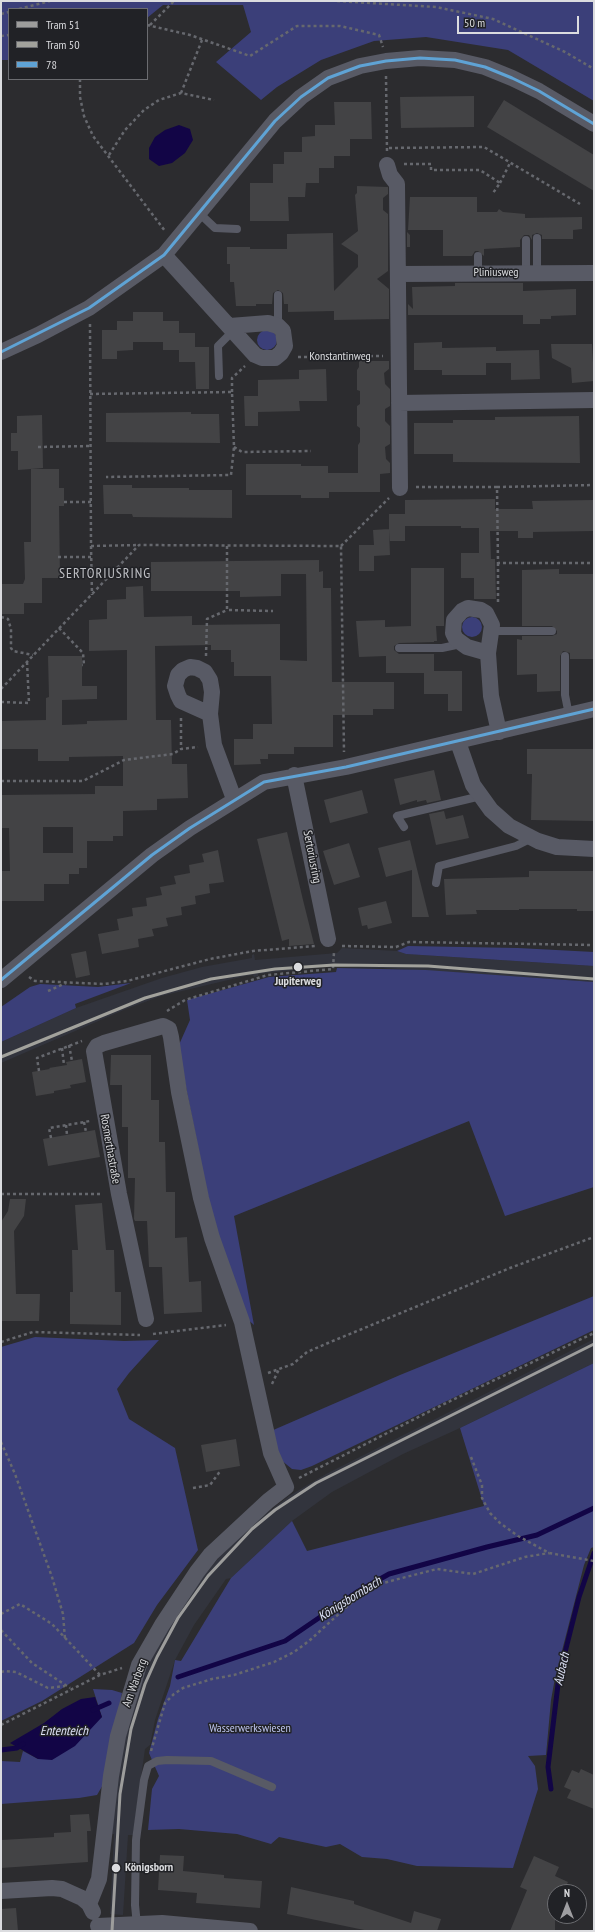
<!DOCTYPE html>
<meta charset="utf-8">
<style>
body{margin:0}
#map{position:relative;width:595px;height:1932px;overflow:hidden;background:#2c2c2f;font-family:"PT Sans Narrow",sans-serif}
canvas{display:block}
.frame{position:absolute;inset:0;border:2px solid #dbdcdf;pointer-events:none}
.legend{position:absolute;left:8px;top:8px;width:140px;height:72px;box-sizing:border-box;background:#212226;border:1px solid #6b6c70;margin:0;padding:5px 7px;list-style:none;font-size:12px;color:#dbdcdf}
.legend li{display:flex;align-items:center;gap:8px;height:20px}
.legend b{width:20px;border:1px solid #6b6c70}
.north{position:absolute;left:547px;top:1884px;width:40px;height:40px;box-sizing:border-box;background:#212226;border:1px solid #6b6c70;border-radius:50%;rotate:0deg;font-size:11px;font-weight:700;line-height:16px;text-align:center;color:#dbdcdf}
.north::after{content:'';display:block;margin:auto;width:14px;height:18px;background:#9e9ea1;clip-path:polygon(50% 0,100% 100%,50% 72%,0 100%)}
.scale{position:absolute;left:457px;top:16px;width:122px;height:18px;box-sizing:border-box;border:2px solid #dbdcdf;border-top:0;padding-left:5px;font-size:12px;line-height:14px;white-space:nowrap;color:#dbdcdf;-webkit-text-stroke:3px #212226;paint-order:stroke}
</style>
<div id="map">
<canvas width="595" height="1932"></canvas>
<div class="frame"></div>
<ul class="legend">
<li><b style="height:5px;background:#9d9d9c"></b>Tram 51</li>
<li><b style="height:5px;background:#a2a29c"></b>Tram 50</li>
<li><b style="height:5px;background:#5fa3d5"></b>78</li>
</ul>
<div class="north">N</div>
<div class="scale">50 m</div>
</div>
<script>
const c = document.querySelector('canvas').getContext('2d');
c.lineJoin = 'round';
function fill(path, color) { c.fillStyle = color; c.fill(path, 'evenodd'); }
const poly = rows => new Path2D(rows.map(r => 'M' + r).join(''));
function stroke(path, color, width, dash) { c.strokeStyle = color; c.lineWidth = width; c.lineCap = dash ? 'butt' : 'round'; c.setLineDash(dash || []); c.stroke(path); }
function drawText(font, color, halo, rows, align = 'center') {
  c.font = font + ' "PT Sans Narrow",sans-serif'; c.lineWidth = 3; c.setLineDash([]); c.textBaseline = 'middle'; c.strokeStyle = halo; c.fillStyle = color; for (const [text, x, y, turn = 0] of rows) {
    c.save(); c.translate(x, y); c.rotate((+turn || 0) * Math.PI / 180); c.textAlign = isNaN(turn) ? turn : align; if (halo) c.strokeText(text, 0, 0); c.fillText(text, 0, 0); c.restore();
  }
}
fill(poly([
 [342,948,397,951,406,954,594,966,594,982,382,968,324,967,258,974,258,976,254,977,253,975,245,976,161,996,126,1009,1,1063,1,1042,76,1008,162,978,202,967,252,958,252,955,254,954,255,960,337,953],
 [594,1339,594,1363,460,1428,403,1454,332,1492,292,1521,231,1578,226,1579,194,1625,175,1660,155,1720,150,1745,145,1749,133,1835,128,1835,123,1915,110,1914,114,1834,112,1834,119,1758,147,1665,163,1633,198,1583,221,1555,245,1532,271,1510,289,1496,326,1474]
]), '#32343d');
fill(poly([
 [1,1,594,1,594,101,508,50,426,37,374,41,321,60,277,87,261,100,216,62,251,32,243,5,163,5,147,18,147,9,9,9,9,60,1,60],
 '257 340a10 10 0 1 1 20 0a10 10 0 1 1-20 0Z',
 '462 627a10 10 0 1 1 20 0a10 10 0 1 1-20 0Z',
 [408,946,518,948,594,952,594,966,406,954,397,951],
 [337,968,426,970,594,982,594,1187,505,1216,469,1121,234,1216,254,1325,245,1317,214,1228,178,1047,190,1020,187,1000,269,977,336,972],
 [131,983,75,1004,76,1008,1,1042,1,1007,30,987,40,984,98,987],
 [594,1296,594,1330,312,1466,301,1470,292,1469,281,1460,271,1431,400,1375],
 [35,1337,124,1341,159,1340,129,1373,117,1389,129,1419,175,1448,198,1550,157,1605,134,1643,42,1701,1,1721,1,1347],
 [594,1363,594,1547,591,1548,584,1565,555,1678,551,1700,546,1755,528,1756,535,1766,538,1789,513,1868,417,1866,387,1859,362,1857,340,1844,326,1847,279,1837,271,1844,237,1834,179,1829,148,1830,152,1789,159,1776,149,1753,158,1719,170,1686,175,1660,181,1661,231,1578,292,1521,307,1551,484,1506,460,1428],
 [93,1689,112,1690,122,1693,104,1783,97,1795,79,1798,1,1804,1,1761,20,1762,23,1751,38,1759,102,1717]
]), '#3b3f79');
fill(poly([
 [179,125,190,129,193,140,185,153,172,163,159,166,149,159,149,148,155,137,165,130],
 [95,1697,102,1717,75,1746,52,1760,38,1759,10,1743,44,1723,62,1709,81,1699]
]), '#120546');
stroke(poly([
 [178,1677,285,1641,357,1592,389,1574,487,1547,537,1535,594,1508],
 [93,1710,109,1703],
 [1,1750,17,1748,23,1744],
 [551,1789,548,1767,559,1676,579,1597,594,1553]
]), '#120546', 5);
fill(poly([
 [474,96,474,127,401,128,400,97],
 [504,100,594,155,594,191,487,127],
 [334,102,371,102,372,139,350,139,350,156,334,156,334,168,319,168,319,183,306,183,305,197,288,197,289,221,250,221,250,183,273,183,273,164,284,164,284,152,302,152,302,137,315,136,315,125,335,125],
 [357,186,388,187,388,194,383,198,383,210,388,214,388,271,377,279,389,289,389,319,334,320,334,311,288,312,288,304,284,304,283,293,278,290,273,293,272,304,256,304,256,306,236,306,234,282,230,282,230,264,227,264,227,247,250,247,250,249,287,249,287,234,333,233,334,291,358,267,358,255,341,244,358,231,355,195,357,193],
 [410,197,477,197,477,212,497,212,499,209,503,212,525,214,525,218,582,217,582,229,573,230,573,239,542,239,542,235,537,233,532,235,532,240,529,235,524,235,520,240,520,247,484,249,484,256,478,251,475,251,472,256,443,256,443,230,408,230],
 [407,232,410,235,410,247,407,247],
 [455,283,523,283,523,291,576,289,576,315,551,316,551,319,540,319,540,324,523,324,523,315,408,315,408,304,413,309,412,287,455,286],
 [133,312,163,312,163,321,179,321,179,333,195,333,195,347,209,347,209,389,196,389,195,362,179,362,179,350,163,350,163,342,133,342,133,350,117,351,117,359,102,359,102,330,117,330,117,321,133,321],
 [442,342,442,348,496,347,496,351,539,350,540,379,511,380,511,363,486,363,486,375,442,375,442,370,414,370,414,343],
 [551,344,592,344,594,381,572,383,571,368,552,358],
 [359,361,389,361,389,369,384,373,385,384,390,389,390,406,385,409,385,421,390,426,390,444,385,447,386,459,390,463,390,473,380,474,380,492,329,492,329,498,301,498,301,495,246,495,246,464,301,464,301,466,328,466,328,473,358,473,358,445,360,442,360,428,357,426,357,406,360,404,360,391,357,390,357,370,359,367],
 [326,369,327,401,299,401,300,411,258,412,258,426,245,426,244,396,258,396,258,380,299,379,299,370],
 [191,412,191,414,219,414,220,443,106,442,106,413],
 [42,415,43,468,18,470,18,451,11,451,11,433,17,433,17,416],
 [579,416,580,463,453,462,453,454,414,454,414,423,453,423,453,420,495,420,495,417],
 [31,469,59,469,59,488,64,488,64,506,59,506,60,578,42,578,42,603,24,603,24,614,1,614,1,584,23,584,25,579,24,542,31,542],
 [103,485,132,485,132,488,189,488,189,490,232,490,232,518,133,517,132,514,104,514],
 [495,499,495,509,533,509,532,501,594,500,594,531,533,532,533,538,518,538,518,531,490,531,491,559,495,559,496,599,474,599,474,578,461,578,461,553,479,553,479,528,461,528,461,526,405,526,405,541,389,541,389,514,405,514,405,500],
 [389,529,390,555,374,556,374,554,374,571,359,571,359,545,374,545,373,530],
 [319,560,319,572,323,571,323,588,331,588,332,682,394,682,394,709,373,709,373,715,333,715,333,747,294,747,294,754,268,754,268,759,260,759,261,764,234,765,234,739,253,739,253,724,272,724,271,676,234,676,234,662,231,662,231,650,211,650,211,645,155,646,156,720,171,720,172,764,187,764,188,798,157,799,157,810,123,811,123,836,113,836,113,841,87,841,87,868,79,868,79,874,69,874,69,884,44,884,44,901,1,901,1,871,10,871,9,828,1,828,1,795,95,794,95,786,123,786,123,756,69,757,69,761,38,761,38,749,1,749,1,721,46,720,46,698,49,697,48,656,82,656,82,686,97,686,97,699,62,700,62,725,87,724,87,721,127,720,127,650,89,651,89,620,107,619,107,600,126,599,126,587,143,586,144,617,192,616,192,625,280,624,280,660,307,661,306,574,281,574,281,596,240,597,240,591,151,591,151,562],
 [43,827,73,827,73,853,43,853],
 [411,568,444,568,444,626,436,626,437,641,434,641,434,642,399,643,394,646,394,650,399,654,434,654,434,671,462,671,462,711,448,711,448,694,424,694,424,673,386,673,386,656,359,657,356,621,385,620,385,627,411,626],
 [559,569,559,574,594,574,594,659,570,659,570,653,563,651,560,656,560,691,537,692,537,674,517,675,517,639,522,640,522,636,552,636,557,634,557,631,552,626,522,626,522,570],
 [527,749,594,749,594,821,531,820,532,774,527,774],
 [434,770,441,800,427,803,426,800,417,802,417,800,400,805,394,779],
 [362,790,368,813,330,823,324,800],
 [444,811,446,819,463,815,469,838,436,845,429,814],
 [287,832,303,900,314,944,289,946,289,939,282,941,257,839],
 [410,840,417,869,429,917,412,917,412,870,386,877,378,848],
 [349,843,360,877,334,885,323,851],
 [218,850,224,882,209,884,210,893,195,896,196,904,181,907,182,915,166,918,168,926,152,929,154,936,138,939,139,947,102,954,98,934,119,930,117,919,133,916,132,908,147,906,146,898,162,895,160,887,176,884,174,876,190,873,189,865,204,862,202,854],
 [529,871,594,871,594,911,577,911,577,909,519,909,519,910,476,910,477,914,446,915,444,879,529,877],
 [386,901,392,923,368,929,367,925,362,926,358,908],
 [86,951,90,975,76,978,71,954],
 [111,1055,151,1055,151,1100,159,1100,159,1142,165,1142,166,1192,175,1192,175,1238,187,1237,189,1282,201,1281,202,1312,164,1314,162,1267,149,1267,147,1221,135,1221,134,1219,135,1178,128,1178,128,1127,122,1127,122,1085,110,1085],
 [82,1059,86,1082,70,1085,71,1088,54,1091,54,1093,36,1096,32,1072,50,1069,49,1068,67,1065,66,1062],
 [95,1130,100,1157,48,1166,43,1139],
 [10,1199,26,1199,24,1216,14,1231,16,1294,40,1294,39,1321,1,1321,1,1222,8,1211],
 [102,1203,106,1250,114,1250,115,1292,121,1292,121,1325,70,1324,70,1292,73,1292,72,1250,78,1250,75,1205],
 [236,1439,240,1466,206,1472,201,1445],
 [581,1769,594,1775,594,1809,567,1798,571,1790,564,1787,572,1770,579,1773],
 [89,1814,91,1831,87,1831,88,1862,1,1868,1,1840,54,1837,54,1833,71,1832,70,1815],
 [160,1855,184,1856,183,1871,224,1875,224,1878,262,1881,260,1908,196,1903,197,1893,158,1890],
 [534,1856,559,1867,555,1876,568,1882,563,1892,555,1892,555,1931,510,1931,527,1890,520,1887],
 [291,1887,354,1901,354,1904,411,1923,414,1911,441,1919,437,1931,369,1931,287,1914],
 [16,1908,18,1931,1,1931,1,1909]
]), '#434345');
stroke(poly([
 [337,1,436,7,493,19,565,52,594,69],
 [19,9,50,1],
 [1,14,9,12],
 [147,25,190,35,250,56,297,26,340,26,379,35,383,47],
 [150,25,174,1],
 [1,36,9,35],
 [386,76,387,151],
 [80,79,80,97,84,116,93,136,165,231],
 [181,93,202,40],
 [389,148,484,147,580,204],
 [109,155,125,130,144,110,159,100,181,93,214,100],
 [404,164,431,164,431,170,480,170,500,183,493,193],
 [500,183,510,163],
 [90,324,91,546,139,545],
 [298,357,383,356],
 [232,392,232,378,245,366],
 [90,394,232,392,234,447,231,475,106,477],
 [38,447,90,446],
 [234,447,242,452,311,451],
 [416,487,497,487,498,563,594,563],
 [497,487,594,485],
 [64,502,91,502],
 [91,546,92,595],
 [227,546,227,610,273,611],
 [341,546,389,498],
 [58,557,91,557],
 [498,563,498,602],
 [1,617,8,619,11,629,11,648,13,651,33,655],
 [59,628,83,653,84,665,82,665],
 [206,656,207,619,227,610],
 [1,689,139,545,341,546,344,752],
 [1,702,29,703,27,662],
 [181,718,181,749,198,747],
 [1,781,83,781,124,760,173,754,181,749],
 [342,946,396,947,409,942,594,945],
 [29,977,35,981,104,984,127,981,210,959,253,951,315,946],
 [48,991,66,983],
 [167,1011,185,1000,268,975,333,969,334,952],
 [69,1045,72,1061],
 [62,1048,64,1065],
 [39,1071,37,1058,82,1041],
 [84,1122,86,1132],
 [66,1125,67,1135],
 [51,1138,49,1128,90,1121],
 [1,1194,102,1194],
 [153,1334,226,1325],
 [1,1342,33,1332,140,1335],
 [268,1373,293,1364,307,1352,328,1343,510,1268,594,1237],
 [272,1384,279,1369],
 [1,1442,15,1474,52,1577,63,1614,65,1639],
 [471,1457,482,1485,482,1498,490,1513,500,1523,518,1536,549,1553,594,1561],
 [299,1478,444,1404,594,1333],
 [193,1488,210,1485,221,1470],
 [1,1614,20,1604,52,1624,100,1675],
 [1,1630,32,1663,70,1688],
 [1,1672,5,1671,16,1672,48,1688,65,1686],
 [1,1725,100,1675,122,1668],
 [151,1751,165,1703,174,1694,183,1688,212,1679,234,1675,274,1662,294,1652,309,1641,352,1602,383,1583,437,1569,473,1574,525,1557,549,1553]
]), '#66686e', 2.5, [3, 3]);
stroke(poly([
 [198,212,215,228,237,229],
 [537,238,537,273],
 [478,256,478,274],
 [526,273,526,240],
 [278,326,278,295],
 [219,376,218,346,234,330],
 [492,631,552,631],
 [399,648,442,648,461,644],
 [565,656,565,695,569,715],
 [404,827,397,816,481,796],
 [436,883,439,866,516,846,532,838],
 [137,1925,135,1905,136,1840,144,1780,148,1766,157,1761,167,1760,211,1761,272,1787]
]), '#585a65', 8);
stroke(poly([
 [387,165,390,175,397,184,400,488],
 [164,255,255,355,262,358,275,358,281,353,285,346,283,331,278,326,268,323,230,326],
 [398,274,594,273],
 [1,352,38,335,89,308,164,255,275,121,301,97,328,78,360,66,386,61,420,58,455,60,485,67,512,78,539,91,594,124],
 [399,403,594,400],
 [488,653,467,647,456,639,453,633,454,620,462,611,468,608,481,610,486,613,492,625,488,653,491,696,499,732],
 [210,714,181,701,178,695,175,686,178,675,183,670,190,667,197,668,205,672,210,680,212,692,210,714,214,745,234,799],
 [458,742,473,785,491,810,509,826,538,841,557,847,594,849],
 [294,775,328,939],
 [1,980,152,855,190,828,264,782,346,767,594,709],
 [1,1891,52,1888,62,1889,82,1898,89,1904,93,1912],
 [89,1904,99,1879,111,1776,118,1736,139,1665,162,1625,197,1572,211,1554,268,1501,286,1487,271,1453,242,1322,212,1238,201,1198,179,1092,171,1037,169,1029,163,1026,104,1043,97,1046,94,1051,119,1194,146,1319],
 [98,1926,162,1923,250,1931]
]), '#585a65', 16);
stroke(poly([
 [1,352,89,308,164,255,275,121,301,97,328,78,360,66,386,61,420,58,455,60,485,67,512,78,539,91,594,124],
 [1,980,152,855,190,828,264,782,346,767,594,709]
]), '#5fa3d5', 3);
stroke(poly([
 [112,1931,120,1794,131,1729,145,1684,157,1657,178,1618,208,1576,252,1529,275,1510,316,1483,594,1344]
]), '#9d9d9c', 3);
stroke(poly([
 [1,1057,145,998,211,979,275,969,334,965,428,966,594,979]
]), '#a2a29c', 3);
for (const [x, y, r, color] of [
 [298,967,5,"#dbdcdf"],
 [116,1868,5,"#dbdcdf"]
]) { const dot = new Path2D(); dot.arc(x, y, r, 0, 2 * Math.PI); c.fillStyle = color; c.fill(dot); stroke(dot, '#212226', 1.5); }
drawText('12px', '#dbdcdf', '#212226', [
 ["Pliniusweg",496,273],
 ["Konstantinweg",340,357],
 ["Sertoriusring",312,857,79],
 ["Rosmerthastraße",110,1149,80],
 ["Am Warberg",135,1683,-70]
]);
drawText('bold 12px', '#dbdcdf', '#212226', [
 ["Jupiterweg",298,982],
 ["Königsborn",125,1868,"left"]
]);
drawText('12px', '#bdc4ee', '#212226', [
 ["Wasserwerkswiesen",250,1729]
]);
drawText('italic 13px', '#dee2f7', '#212226', [
 ["Königsbornbach",350,1599,-32],
 ["Aubach",562,1669,-77],
 ["Ententeich",64,1731]
]);
c.letterSpacing = '1px';
drawText('14px', '#bfc0c5', '#212226', [
 ["SERTORIUSRING",105,574]
]);
c.letterSpacing = '0px';
</script>
